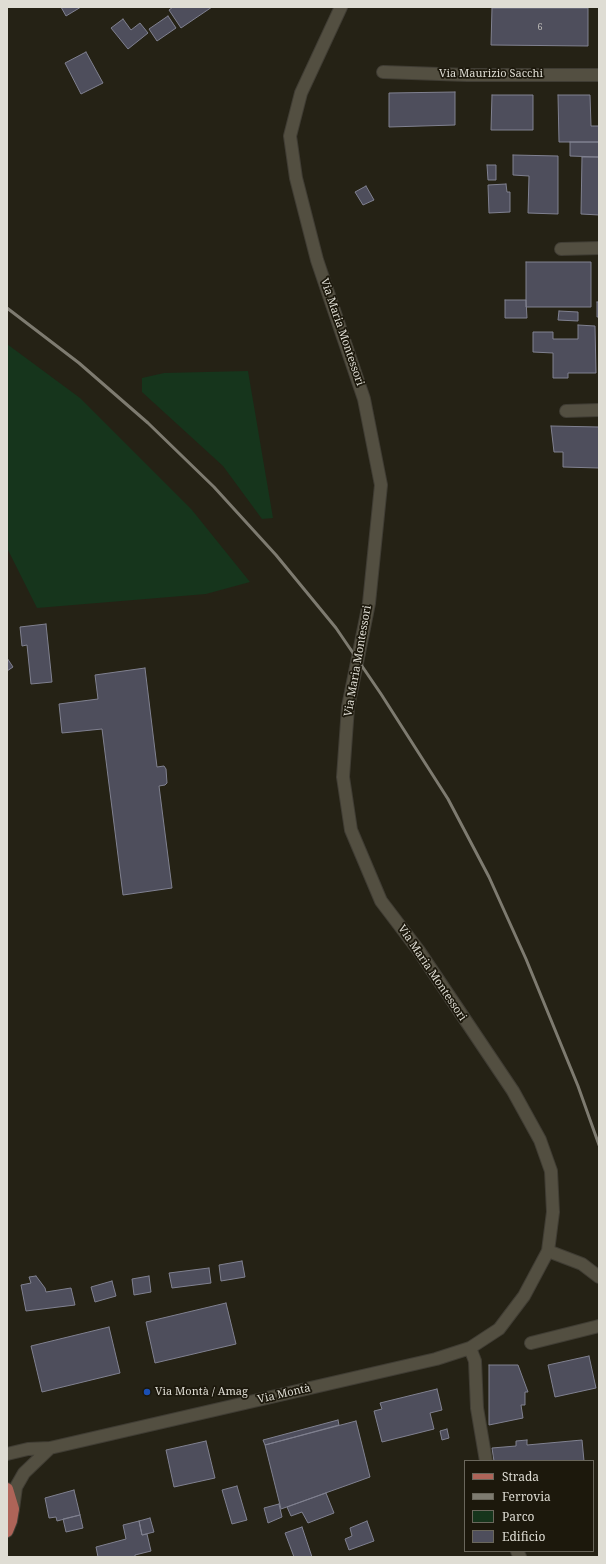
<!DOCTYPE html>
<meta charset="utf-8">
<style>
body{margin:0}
#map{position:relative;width:606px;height:1564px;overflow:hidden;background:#252215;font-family:"Noto Serif",serif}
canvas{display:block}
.frame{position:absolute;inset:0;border:8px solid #dfddd4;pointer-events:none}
.legend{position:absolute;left:464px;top:1460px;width:130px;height:92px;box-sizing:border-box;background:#1c180c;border:1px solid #6a675c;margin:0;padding:5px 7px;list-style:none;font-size:12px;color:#dfddd4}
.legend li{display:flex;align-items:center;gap:8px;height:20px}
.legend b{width:20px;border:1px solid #6a675c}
</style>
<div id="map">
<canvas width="606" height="1564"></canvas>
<div class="frame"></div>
<ul class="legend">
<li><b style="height:5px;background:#ae6458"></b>Strada</li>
<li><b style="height:5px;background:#7e7b70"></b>Ferrovia</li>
<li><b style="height:11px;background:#16351c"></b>Parco</li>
<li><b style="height:11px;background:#4e4e5c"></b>Edificio</li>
</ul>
</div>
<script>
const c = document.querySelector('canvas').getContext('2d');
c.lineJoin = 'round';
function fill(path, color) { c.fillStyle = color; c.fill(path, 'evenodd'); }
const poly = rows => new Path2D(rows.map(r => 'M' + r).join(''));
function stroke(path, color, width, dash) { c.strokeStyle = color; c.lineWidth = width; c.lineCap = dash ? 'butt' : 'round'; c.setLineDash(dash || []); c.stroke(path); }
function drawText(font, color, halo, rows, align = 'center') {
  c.font = font + ' "Noto Serif",serif'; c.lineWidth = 3.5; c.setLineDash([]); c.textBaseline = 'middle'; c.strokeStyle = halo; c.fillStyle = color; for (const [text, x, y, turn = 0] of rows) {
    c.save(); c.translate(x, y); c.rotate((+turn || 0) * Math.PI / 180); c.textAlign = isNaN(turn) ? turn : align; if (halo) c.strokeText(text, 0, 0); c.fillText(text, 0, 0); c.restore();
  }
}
fill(poly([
 [7,344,80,398,192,510,250,582,206,594,37,608,7,548],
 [248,371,273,518,262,519,223,466,142,392,142,378,164,373]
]), '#16351c');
const building = poly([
 [61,7,81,7,66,16,61,7],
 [173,7,212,7,181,28,169,10,173,7],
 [492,8,588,8,588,46,491,45,492,8],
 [168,16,176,28,157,41,149,29,168,16],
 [123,19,131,30,140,23,148,33,128,49,111,28,123,19],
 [86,52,103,83,81,94,65,63,86,52],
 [455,92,455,125,389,127,389,93,455,92],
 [492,95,533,95,533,130,491,130,492,95],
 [558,95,590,95,591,126,599,126,599,142,559,142,558,95],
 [570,142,599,142,599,157,570,156,570,142],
 [513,155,558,156,558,214,528,213,529,176,513,175,513,155],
 [582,157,599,157,599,215,581,214,582,157],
 [487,165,496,165,496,180,488,180,487,165],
 [506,184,507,192,510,192,510,212,489,213,488,185,506,184],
 [366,186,374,200,363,205,355,192,366,186],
 [526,262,591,262,591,307,526,307,526,262],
 [505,300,526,300,527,318,505,318,505,300],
 [597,302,599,302,599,317,597,317,597,302],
 [559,311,578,312,578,321,558,320,559,311],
 [578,325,595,326,596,373,568,373,568,378,553,378,553,353,533,352,533,332,553,332,553,339,578,339,578,325],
 [551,426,599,427,599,468,563,467,563,452,554,452,551,426],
 [46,624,52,682,31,684,27,645,22,646,20,627,46,624],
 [7,658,13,667,7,671,7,658],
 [145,668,157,767,164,766,166,769,167,783,165,785,159,786,172,888,123,895,102,729,62,733,59,704,98,699,95,675,145,668],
 [242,1261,245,1277,221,1281,219,1265,242,1261],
 [209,1268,211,1283,172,1288,169,1273,209,1268],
 [36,1276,45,1288,46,1292,71,1288,75,1305,26,1311,21,1285,31,1283,29,1277,36,1276],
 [149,1276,151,1292,134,1295,132,1279,149,1276],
 [112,1281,116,1296,95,1302,91,1287,112,1281],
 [226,1303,236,1344,155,1363,146,1322,226,1303],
 [109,1327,120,1373,42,1392,31,1346,109,1327],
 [589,1356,596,1388,555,1397,548,1365,589,1356],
 [489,1365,518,1365,528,1392,525,1392,525,1405,521,1405,523,1418,489,1425,489,1365],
 [437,1389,442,1410,430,1413,434,1429,382,1442,374,1411,382,1409,380,1403,437,1389],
 [338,1420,339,1425,265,1445,263,1440,338,1420],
 [356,1421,370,1477,281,1509,265,1445,356,1421],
 [447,1429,449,1438,442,1440,440,1431,447,1429],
 [527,1440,527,1445,582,1440,584,1461,494,1461,492,1448,516,1446,516,1441,527,1440],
 [206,1441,215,1478,174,1487,166,1450,206,1441],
 [237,1486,247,1520,232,1524,222,1490,237,1486],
 [74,1490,80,1515,57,1521,56,1517,49,1518,45,1498,74,1490],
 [326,1493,334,1513,308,1523,302,1512,291,1516,287,1507,326,1493],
 [279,1504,282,1517,268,1523,264,1508,279,1504],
 [80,1515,83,1528,66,1532,63,1519,80,1515],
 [150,1518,154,1532,142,1535,139,1521,150,1518],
 [139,1521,142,1535,147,1534,151,1551,135,1555,135,1557,98,1557,96,1547,126,1539,123,1525,139,1521],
 [367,1521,374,1541,349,1550,345,1539,352,1536,350,1528,367,1521],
 [302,1527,312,1557,294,1557,285,1533,302,1527]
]);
fill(building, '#4e4e5c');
stroke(building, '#808190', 1);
const minor = poly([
 [383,72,467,75,599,75],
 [561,249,599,248],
 [566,411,599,410],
 [548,1251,582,1264,599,1277],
 [531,1343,599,1326],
 [470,1348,475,1361,477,1408,486,1461],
 [7,1454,28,1449,50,1448,436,1359,470,1348,499,1329,524,1296,548,1251,553,1212,551,1171,540,1140,513,1091,419,951,381,901,351,830,343,777,348,707,369,603,381,485,364,399,317,260,296,178,290,136,301,93,341,7],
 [13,1509,16,1487,24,1473,50,1448],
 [517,1551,520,1557]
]);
const major = poly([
 [7,1489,13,1509,11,1521,7,1531]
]);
stroke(minor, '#403d34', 14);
stroke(major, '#403d34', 14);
stroke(minor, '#534f41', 12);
stroke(major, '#ae6458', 12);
stroke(poly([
 [7,308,79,363,148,423,214,487,276,555,336,628,381,694,448,799,489,877,526,959,578,1086,599,1145]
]), '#7e7b70', 3);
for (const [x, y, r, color] of [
 [147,1392,4,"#1a4fb4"]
]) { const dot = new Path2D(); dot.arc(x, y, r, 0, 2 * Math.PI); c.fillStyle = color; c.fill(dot); stroke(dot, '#1c180c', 1.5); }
drawText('9px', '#bbb9b6', null, [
 ["6",540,27]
]);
drawText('11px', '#dfddd4', '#1c180c', [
 ["Via Maurizio Sacchi",491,74],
 ["Via Maria Montessori",342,332,71],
 ["Via Maria Montessori",358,661,-80],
 ["Via Maria Montessori",432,973,56],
 ["Via Montà",284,1394,-13]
]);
drawText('11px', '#dfddd4', '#1c180c', [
 ["Via Montà / Amag",155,1392]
], 'left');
</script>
